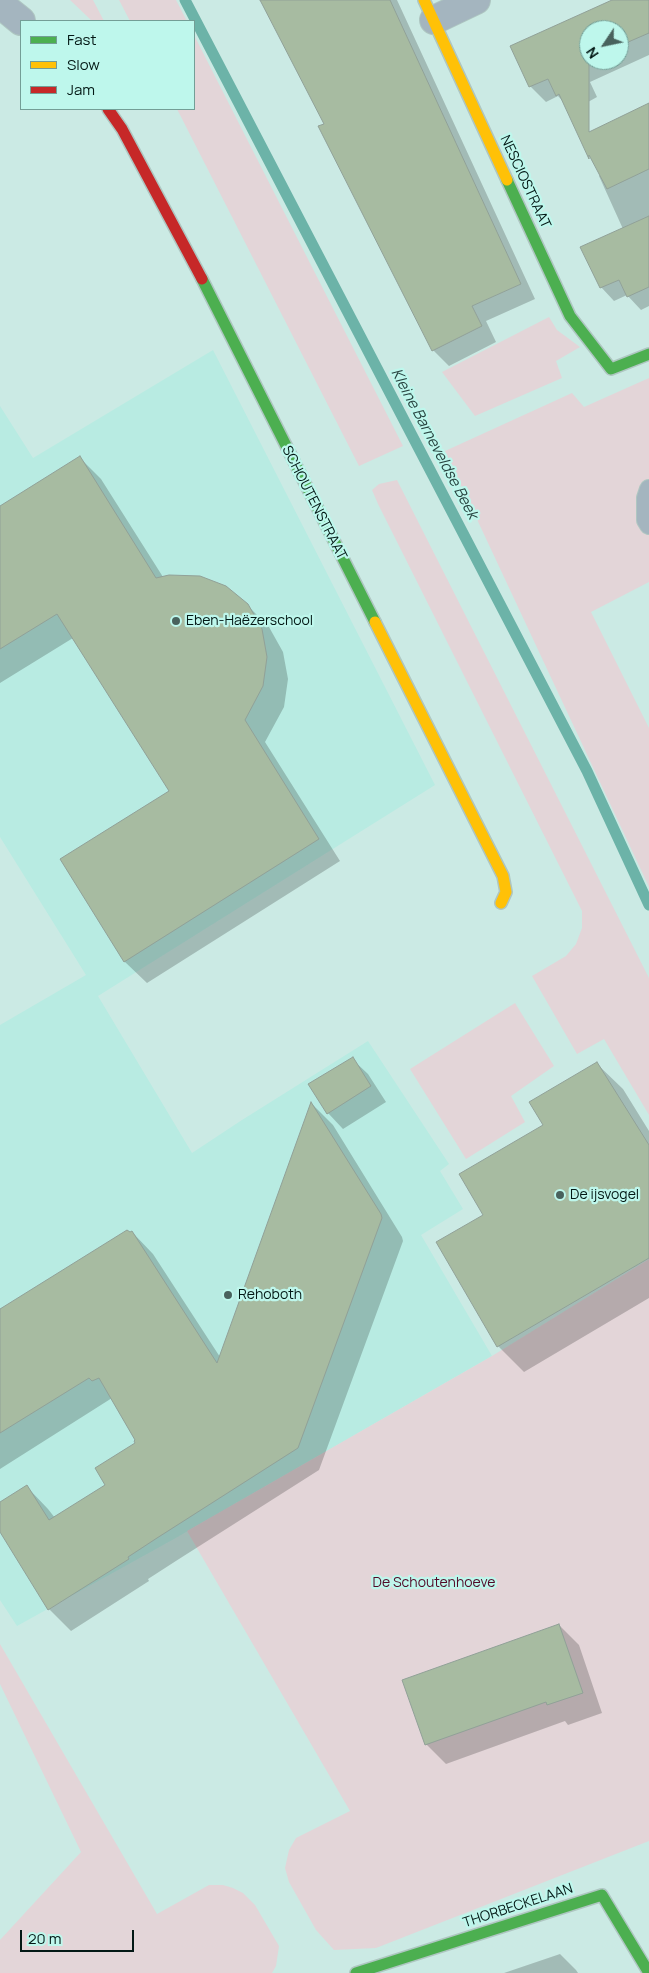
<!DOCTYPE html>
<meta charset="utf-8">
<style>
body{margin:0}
#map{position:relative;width:649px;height:1973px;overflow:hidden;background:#cbeae4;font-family:Manrope,sans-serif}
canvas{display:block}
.legend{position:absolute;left:20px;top:20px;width:175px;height:90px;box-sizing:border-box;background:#bef7ec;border:1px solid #739e96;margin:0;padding:6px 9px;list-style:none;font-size:15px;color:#031815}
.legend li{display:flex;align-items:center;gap:10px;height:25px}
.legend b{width:25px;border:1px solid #739e96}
.north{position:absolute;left:579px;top:20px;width:50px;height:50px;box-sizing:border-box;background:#bef7ec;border:1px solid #739e96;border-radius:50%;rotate:236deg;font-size:14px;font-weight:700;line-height:20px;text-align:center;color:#031815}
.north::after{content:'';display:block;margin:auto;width:18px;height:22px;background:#49625d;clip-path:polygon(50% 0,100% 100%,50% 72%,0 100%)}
.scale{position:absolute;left:20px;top:1930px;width:114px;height:22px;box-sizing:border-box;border:2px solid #031815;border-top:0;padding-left:6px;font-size:15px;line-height:18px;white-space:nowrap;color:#031815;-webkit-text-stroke:4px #bef7ec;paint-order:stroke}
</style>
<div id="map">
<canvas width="649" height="1973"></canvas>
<ul class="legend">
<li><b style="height:6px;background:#4caf50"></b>Fast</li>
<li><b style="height:6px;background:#ffc107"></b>Slow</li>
<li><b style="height:6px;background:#c62828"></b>Jam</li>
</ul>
<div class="north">N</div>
<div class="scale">20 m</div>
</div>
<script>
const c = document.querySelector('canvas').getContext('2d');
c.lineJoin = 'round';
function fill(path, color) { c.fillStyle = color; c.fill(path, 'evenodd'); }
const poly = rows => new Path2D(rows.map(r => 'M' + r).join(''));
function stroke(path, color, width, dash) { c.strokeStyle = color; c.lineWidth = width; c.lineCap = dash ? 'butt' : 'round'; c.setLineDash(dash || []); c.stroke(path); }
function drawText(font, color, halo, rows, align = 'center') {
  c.font = font + ' Manrope,sans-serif'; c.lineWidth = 4.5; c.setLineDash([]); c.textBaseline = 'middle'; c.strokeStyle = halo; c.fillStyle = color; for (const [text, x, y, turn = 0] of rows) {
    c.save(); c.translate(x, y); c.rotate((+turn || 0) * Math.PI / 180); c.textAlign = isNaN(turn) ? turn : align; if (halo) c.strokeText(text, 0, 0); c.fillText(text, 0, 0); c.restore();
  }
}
fill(poly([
 [213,350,435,785,98,996,192,1153,242,1120,368,1041,449,1164,440,1171,463,1209,421,1235,492,1356,174,1539,17,1626,0,1600,0,1025,86,975,0,837,0,406,33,458]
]), '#b8ebe2');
fill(poly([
 [70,0,93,0,104,21,92,21],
 [119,0,176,0,187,21,130,21],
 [194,35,403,446,359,466,177,109,194,109],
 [549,317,557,330,580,347,556,361,562,378,475,416,442,372],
 [649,378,649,582,591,612,649,728,649,887,445,451,572,393,584,407],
 [397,480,649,978,649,1115,604,1039,577,1054,532,976,566,956,576,944,582,928,582,911,378,504,372,490,379,484],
 [515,1003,554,1066,511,1096,525,1122,466,1159,410,1069],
 [649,1259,649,1841,376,1948,334,1950,316,1930,289,1882,285,1868,289,1850,296,1838,350,1811,187,1531,492,1356],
 [0,1644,157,1914,209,1885,223,1885,233,1888,243,1893,255,1905,279,1946,276,1966,272,1973,0,1973,0,1940,81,1852,0,1684]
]), '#e3d5d8');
fill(poly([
 [262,0,397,0,535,299,486,321,496,342,449,366,434,351,320,127,325,124],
 [614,0,649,0,649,55,590,82,597,97,572,111,558,96,546,102,530,86],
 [589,30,619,30,619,60,589,60],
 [649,104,649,306,641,310,627,295,614,301,601,287,623,229,599,176],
 [80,458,101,479,163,577,247,605,269,627,283,652,288,679,284,707,265,742,340,861,147,983,125,962,62,859,170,791,73,638,0,683,0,507],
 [352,1059,368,1074,386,1102,343,1129,328,1113],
 [597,1064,623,1089,649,1131,649,1298,524,1372,498,1346,485,1216,544,1126],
 [312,1104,333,1125,402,1237,403,1241,319,1470,179,1559,148,1579,149,1581,71,1631,49,1609,0,1530,0,1504,27,1487,48,1509,55,1518,107,1485,136,1443,136,1437,112,1398,0,1469,0,1310,132,1232,153,1254,220,1357],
 [559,1625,579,1645,602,1713,568,1725,565,1721,446,1764,426,1744],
 [560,1954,576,1970,578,1973,504,1973]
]), '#0003');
stroke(poly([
 [185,0,587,771,649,905]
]), '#6cb3a8', 11);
const building = poly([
 [260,0,390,0,521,284,472,306,482,326,432,351,318,126,324,124,260,0],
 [612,0,649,0,649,33,619,46,619,30,589,30,589,132,649,103,649,169,607,189,589,155,589,159,559,94,556,96,548,79,529,87,510,46,612,0],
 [649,216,649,287,627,297,619,280,600,288,580,247,649,216],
 [80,456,156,578,169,575,200,576,226,586,248,604,262,629,267,657,263,686,245,720,319,839,124,962,60,859,169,791,57,614,0,649,0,506,80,456],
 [353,1057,371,1086,327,1114,308,1084,353,1057],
 [597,1062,649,1145,649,1258,497,1347,436,1242,483,1215,459,1174,543,1125,529,1102,597,1062],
 [311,1102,381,1214,382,1218,298,1448,157,1538,128,1557,129,1559,48,1610,0,1532,0,1502,27,1485,49,1520,105,1485,95,1468,135,1443,134,1441,135,1440,99,1378,92,1381,89,1378,0,1433,0,1309,127,1230,130,1232,132,1231,217,1363,311,1102],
 [559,1624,583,1693,547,1705,546,1702,425,1745,402,1680,559,1624]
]);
fill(building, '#a7bba1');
stroke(building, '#91a198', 1);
const lane = poly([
 [649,489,646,498,646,520,649,525]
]);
const street = poly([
 [0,4,21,21],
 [434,20,476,0]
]);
const fast = poly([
 [507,180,570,316,611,369,649,354],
 [202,279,375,622],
 [356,1973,602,1895,649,1973]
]);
const slow = poly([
 [424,0,507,180],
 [375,622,503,876,506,892,501,903]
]);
const jam = poly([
 [108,109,122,129,202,279]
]);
stroke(lane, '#aec6c1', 20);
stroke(street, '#aec6c1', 30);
stroke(fast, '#aec6c1', 14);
stroke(slow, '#aec6c1', 14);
stroke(jam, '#aec6c1', 14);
stroke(lane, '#a4b5bf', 18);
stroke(street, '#a4b5bf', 28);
stroke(fast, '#4caf50', 11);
stroke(slow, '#ffc107', 11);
stroke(jam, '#c62828', 11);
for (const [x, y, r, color] of [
 [176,621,5,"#49625d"],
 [560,1195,5,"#49625d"],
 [228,1295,5,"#49625d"]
]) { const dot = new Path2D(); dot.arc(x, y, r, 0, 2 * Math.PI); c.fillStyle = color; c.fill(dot); stroke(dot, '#bef7ec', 2); }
drawText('14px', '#031815', '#bef7ec', [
 ["NESCIOSTRAAT",525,182,65],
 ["SCHOUTENSTRAAT",314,503,63],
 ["THORBECKELAAN",518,1906,-18]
]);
drawText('14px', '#031815', '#bef7ec', [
 ["Eben-Haëzerschool",186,621],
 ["De ijsvogel",570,1195],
 ["Rehoboth",238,1295]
], 'left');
drawText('14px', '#520927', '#bef7ec', [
 ["De Schoutenhoeve",434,1583]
]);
drawText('italic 15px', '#284440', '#bef7ec', [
 ["Kleine Barneveldse Beek",434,444,62]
]);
</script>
